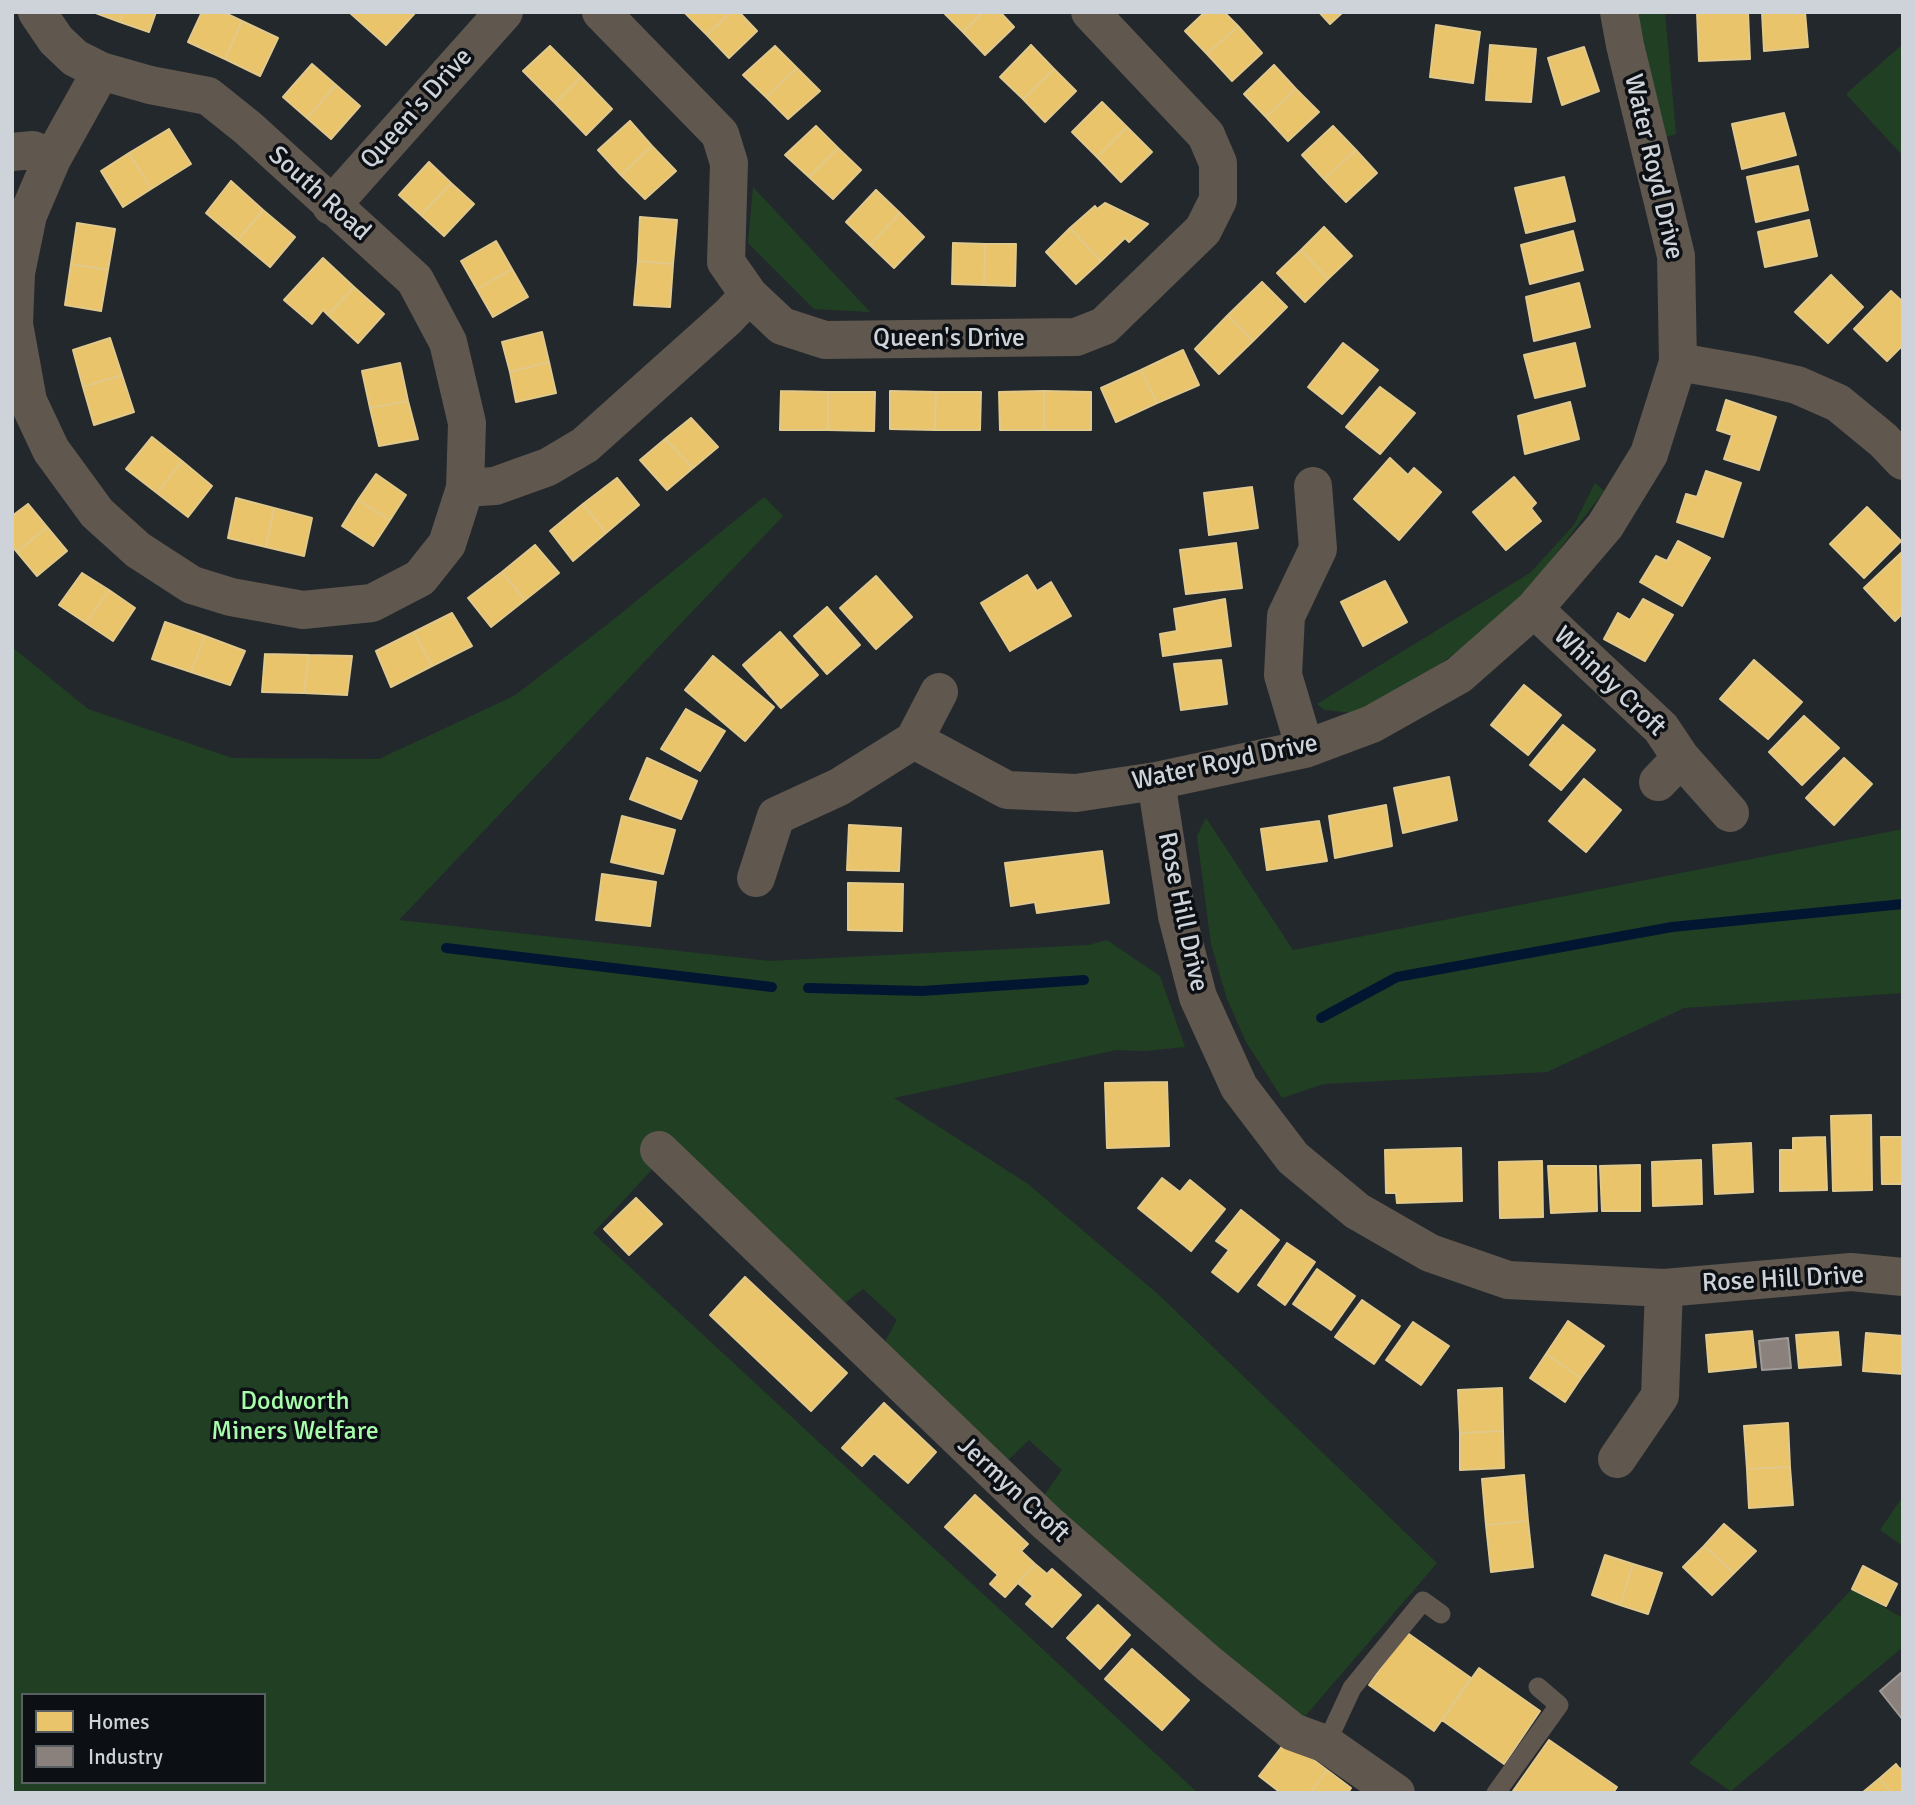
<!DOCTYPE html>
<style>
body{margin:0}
#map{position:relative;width:1915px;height:1805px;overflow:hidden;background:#23282d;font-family:Signika,sans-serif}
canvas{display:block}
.frame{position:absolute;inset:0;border:14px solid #cdd3d9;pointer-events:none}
.legend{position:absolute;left:21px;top:1693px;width:245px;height:91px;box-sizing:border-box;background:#0c1014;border:2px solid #595e63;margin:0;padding:9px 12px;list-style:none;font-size:21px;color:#cdd3d9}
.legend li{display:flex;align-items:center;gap:14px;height:35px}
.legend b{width:35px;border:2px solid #595e63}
</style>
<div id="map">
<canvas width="1915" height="1805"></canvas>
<div class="frame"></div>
<ul class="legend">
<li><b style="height:19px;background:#e9c46a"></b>Homes</li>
<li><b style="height:19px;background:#8a817c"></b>Industry</li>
</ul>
</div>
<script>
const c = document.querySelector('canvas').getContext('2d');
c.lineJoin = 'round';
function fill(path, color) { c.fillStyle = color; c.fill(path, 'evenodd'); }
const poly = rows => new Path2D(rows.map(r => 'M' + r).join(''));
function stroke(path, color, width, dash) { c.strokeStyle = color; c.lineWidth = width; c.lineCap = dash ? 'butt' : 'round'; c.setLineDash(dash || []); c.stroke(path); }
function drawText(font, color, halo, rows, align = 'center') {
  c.font = font + ' Signika,sans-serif'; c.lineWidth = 7; c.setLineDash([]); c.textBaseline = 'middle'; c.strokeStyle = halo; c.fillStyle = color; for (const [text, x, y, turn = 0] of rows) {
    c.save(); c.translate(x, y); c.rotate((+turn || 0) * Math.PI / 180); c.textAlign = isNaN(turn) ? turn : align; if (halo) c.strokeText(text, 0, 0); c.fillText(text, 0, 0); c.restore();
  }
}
fill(poly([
 [1637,12,1665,12,1676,134,1666,137],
 [1903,44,1903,156,1846,94],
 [753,187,870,312,814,309,748,243],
 [1595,483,1604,491,1526,593,1487,630,1419,679,1354,713,1325,710,1317,704,1530,573,1574,525],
 [764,497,783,516,399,920,770,961,1089,945,1107,940,1160,976,1185,1047,1144,1051,1116,1050,894,1098,1028,1184,1159,1295,1437,1563,1301,1721,1043,1497,1062,1470,1029,1440,1006,1462,883,1345,897,1320,863,1289,841,1306,659,1162,593,1233,1198,1793,12,1793,12,647,88,709,232,758,379,759,514,696,608,624],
 [23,1695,264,1695,264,1782,23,1782],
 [1206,818,1293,950,1903,829,1903,993,1684,1008,1547,1072,1324,1084,1282,1098,1246,1042,1227,999,1211,944,1197,836],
 [1903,1496,1903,1546,1880,1530],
 [1852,1589,1903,1618,1903,1647,1731,1791,1689,1763]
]), '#214023');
const homes = poly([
 [93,12,123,12,120,22,93,12],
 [123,12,156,12,149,32,120,22,123,12],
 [202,12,223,12,242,21,225,59,188,42,202,12],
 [349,12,414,12,415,13,386,45,349,12],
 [684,12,731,12,707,35,684,12],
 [731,12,739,12,757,31,729,58,707,35,731,12],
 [943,12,983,12,963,32,943,12],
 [983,12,1000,12,1014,27,985,55,963,32,983,12],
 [1205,12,1224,12,1238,26,1207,54,1185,31,1205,12],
 [1319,12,1343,12,1330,24,1319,12],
 [1697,12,1748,12,1750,59,1699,61,1697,12],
 [1762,12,1805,12,1808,47,1764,51,1762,12],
 [242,21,278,38,260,76,225,59,242,21],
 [1436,25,1480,32,1473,83,1430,77,1436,25],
 [1238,26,1262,53,1232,81,1207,54,1238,26],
 [1031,45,1054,69,1023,99,1000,77,1031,45],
 [1490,45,1536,49,1531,102,1486,100,1490,45],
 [550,46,581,77,555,103,523,71,550,46],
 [775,46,797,68,766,97,743,75,775,46],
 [1584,47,1599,91,1562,105,1548,58,1584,47],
 [312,64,336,85,307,118,283,97,312,64],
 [1274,65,1296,89,1266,117,1244,94,1274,65],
 [797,68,820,91,788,119,766,97,797,68],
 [1054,69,1076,91,1045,122,1023,99,1054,69],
 [581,77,612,109,586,135,555,103,581,77],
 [336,85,360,106,331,139,307,118,336,85],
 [1296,89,1319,112,1288,141,1266,117,1296,89],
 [1102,102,1127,127,1097,157,1072,132,1102,102],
 [1784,113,1796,155,1742,169,1732,124,1784,113],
 [630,121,652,146,621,175,598,150,630,121],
 [816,126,838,148,809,177,785,155,816,126],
 [1333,126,1356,150,1324,179,1302,155,1333,126],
 [1127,127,1152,152,1121,182,1097,157,1127,127],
 [169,129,191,164,151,189,129,153,169,129],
 [652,146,676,171,645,199,621,175,652,146],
 [838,148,861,170,833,199,809,177,838,148],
 [1356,150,1377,173,1346,202,1324,179,1356,150],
 [129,153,151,189,123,207,101,171,129,153],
 [429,162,451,183,421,215,399,195,429,162],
 [1798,166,1808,210,1756,222,1747,177,1798,166],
 [1564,177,1575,221,1526,233,1515,188,1564,177],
 [231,181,263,210,238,240,206,213,231,181],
 [451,183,474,204,444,236,421,215,451,183],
 [876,190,900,213,870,245,846,222,876,190],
 [1105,203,1148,224,1129,242,1125,238,1101,261,1070,228,1095,206,1097,209,1105,203],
 [263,210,295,237,270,267,238,240,263,210],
 [900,213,924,237,894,268,870,245,900,213],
 [640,217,677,220,673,264,638,261,640,217],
 [1809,220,1817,256,1765,267,1758,232,1809,220],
 [77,223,115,229,108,270,71,264,77,223],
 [1324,227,1352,256,1328,279,1301,250,1324,227],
 [1070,228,1101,261,1076,284,1046,252,1070,228],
 [1573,231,1583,270,1530,284,1521,245,1573,231],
 [496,241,512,269,477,289,461,261,496,241],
 [953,243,985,244,984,285,952,284,953,243],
 [985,244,1016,244,1015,286,984,285,985,244],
 [1301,250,1328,279,1305,302,1277,273,1301,250],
 [323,258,354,287,328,315,323,310,312,324,284,300,323,258],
 [638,261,673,264,670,307,634,305,638,261],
 [71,264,108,270,101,311,65,305,71,264],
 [512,269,528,297,493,317,477,289,512,269],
 [1831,275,1863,307,1828,343,1795,312,1831,275],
 [1262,282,1287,307,1253,341,1228,315,1262,282],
 [1579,283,1590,327,1534,341,1526,297,1579,283],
 [354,287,384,314,358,343,328,315,354,287],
 [1891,291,1903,302,1903,345,1887,361,1854,329,1891,291],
 [1228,315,1253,341,1219,374,1195,349,1228,315],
 [542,332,549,362,510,372,502,342,542,332],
 [110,338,122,375,83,387,73,350,110,338],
 [1343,343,1378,370,1342,414,1308,387,1343,343],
 [1575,343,1585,386,1535,398,1524,355,1575,343],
 [1183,350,1199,385,1157,403,1141,370,1183,350],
 [549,362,556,393,516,402,510,372,549,362],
 [400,363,408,401,370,408,362,371,400,363],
 [1141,370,1157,403,1116,422,1101,388,1141,370],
 [122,375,134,412,94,425,83,387,122,375],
 [1380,387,1415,413,1380,454,1346,427,1380,387],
 [781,391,828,392,828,430,780,430,781,391],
 [890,391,936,392,935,430,890,429,890,391],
 [1044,391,1044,430,1000,430,999,392,1044,391],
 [1044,391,1091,392,1091,430,1044,430,1044,391],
 [828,392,875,392,874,431,828,430,828,392],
 [936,392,981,392,980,430,935,430,936,392],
 [1726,400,1776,417,1759,470,1724,459,1732,435,1717,430,1726,400],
 [408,401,418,439,379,446,370,408,408,401],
 [1570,402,1579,439,1525,454,1518,416,1570,402],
 [691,418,718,447,693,468,665,439,691,418],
 [152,437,182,461,157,493,126,469,152,437],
 [665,439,693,468,667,490,640,460,665,439],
 [1390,458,1408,475,1414,468,1441,492,1399,540,1354,499,1390,458],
 [182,461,212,486,188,517,157,493,182,461],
 [1706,471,1741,483,1723,537,1677,522,1686,494,1697,497,1706,471],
 [376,474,406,495,390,520,358,500,376,474],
 [1514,477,1536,503,1531,508,1541,521,1506,550,1473,512,1514,477],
 [617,478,639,505,606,533,583,504,617,478],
 [1252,487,1258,528,1209,535,1204,493,1252,487],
 [236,498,274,508,266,547,228,538,236,498],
 [358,500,390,520,373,546,342,526,358,500],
 [28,504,47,527,17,552,12,546,12,516,28,504],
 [583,504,606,533,573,561,550,531,583,504],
 [1867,507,1901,541,1864,578,1830,544,1867,507],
 [274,508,312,518,304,556,266,547,274,508],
 [47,527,67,551,37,576,17,552,47,527],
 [1678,541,1710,558,1682,606,1640,582,1656,556,1667,561,1678,541],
 [1236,543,1242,588,1186,594,1180,550,1236,543],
 [535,545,559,573,525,600,502,572,535,545],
 [1902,552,1903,613,1895,621,1864,588,1902,552],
 [502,572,525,600,491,627,468,598,502,572],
 [82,573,109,590,86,623,59,605,82,573],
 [1027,575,1037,591,1051,582,1071,616,1010,651,981,603,1027,575],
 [876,576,912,617,876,649,840,608,876,576],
 [1385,581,1407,622,1363,646,1341,602,1385,581],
 [109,590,135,608,113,641,86,623,109,590],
 [1225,599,1231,646,1163,656,1160,634,1177,631,1174,609,1225,599],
 [1643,599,1673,615,1645,661,1604,639,1618,613,1630,620,1643,599],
 [827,607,860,645,827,674,794,636,827,607],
 [452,613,472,646,432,666,414,632,452,613],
 [165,622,205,636,191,672,152,659,165,622],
 [414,632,432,666,391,687,376,651,414,632],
 [780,632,818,675,781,708,743,665,780,632],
 [205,636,245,651,230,685,191,672,205,636],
 [265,654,309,655,304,693,262,692,265,654],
 [309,655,352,656,347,695,304,693,309,655],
 [713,656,774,707,745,741,685,690,713,656],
 [1221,660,1227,704,1181,710,1174,664,1221,660],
 [1754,660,1802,702,1768,739,1720,699,1754,660],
 [1524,685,1561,715,1528,755,1491,725,1524,685],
 [686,709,725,731,700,771,661,749,686,709],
 [1804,716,1839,748,1802,785,1769,752,1804,716],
 [1563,725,1595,750,1561,790,1530,765,1563,725],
 [647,758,697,781,681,819,630,799,647,758],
 [1844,758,1872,784,1834,825,1806,798,1844,758],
 [1449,777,1457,820,1403,833,1394,788,1449,777],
 [1584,779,1621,810,1586,852,1549,821,1584,779],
 [1386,805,1392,846,1335,858,1329,816,1386,805],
 [622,816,675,830,663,874,611,862,622,816],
 [1319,821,1327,861,1267,870,1261,829,1319,821],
 [849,825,901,828,899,871,847,870,849,825],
 [1102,851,1109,903,1037,913,1035,902,1011,906,1005,863,1102,851],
 [602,874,656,882,650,926,596,920,602,874],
 [848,883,903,884,902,931,848,930,848,883],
 [1167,1082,1169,1146,1107,1148,1105,1083,1167,1082],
 [1871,1115,1872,1190,1833,1191,1831,1116,1871,1115],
 [1825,1137,1827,1190,1780,1191,1780,1150,1793,1150,1793,1138,1825,1137],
 [1881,1137,1903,1137,1903,1184,1882,1184,1881,1137],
 [1751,1143,1753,1192,1715,1194,1713,1145,1751,1143],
 [1461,1148,1462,1201,1397,1203,1396,1193,1386,1193,1385,1150,1461,1148],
 [1701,1160,1702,1204,1653,1206,1652,1162,1701,1160],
 [1542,1161,1543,1217,1500,1218,1499,1162,1542,1161],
 [1640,1165,1640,1211,1602,1211,1600,1166,1640,1165],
 [1548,1166,1596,1166,1597,1211,1551,1213,1548,1166],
 [1162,1178,1180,1192,1190,1180,1225,1209,1191,1251,1138,1208,1162,1178],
 [636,1198,662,1224,629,1255,604,1229,636,1198],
 [1241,1210,1279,1240,1238,1292,1212,1272,1229,1250,1216,1241,1241,1210],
 [1287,1243,1315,1262,1285,1305,1258,1285,1287,1243],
 [1317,1269,1355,1296,1331,1330,1293,1304,1317,1269],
 [745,1277,847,1373,811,1411,710,1315,745,1277],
 [1362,1300,1400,1326,1374,1364,1335,1337,1362,1300],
 [1568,1321,1604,1346,1581,1378,1546,1354,1568,1321],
 [1413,1322,1449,1346,1421,1385,1386,1360,1413,1322],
 [1752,1331,1756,1367,1709,1372,1706,1335,1752,1331],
 [1838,1332,1841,1365,1799,1368,1796,1335,1838,1332],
 [1866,1333,1903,1336,1903,1374,1863,1371,1866,1333],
 [1546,1354,1581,1378,1565,1402,1530,1378,1546,1354],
 [1502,1388,1503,1431,1460,1433,1458,1390,1502,1388],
 [884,1403,936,1452,908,1483,874,1453,862,1466,842,1448,884,1403],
 [1788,1423,1790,1467,1747,1469,1744,1426,1788,1423],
 [1503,1431,1504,1468,1460,1470,1460,1433,1503,1431],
 [1790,1467,1793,1505,1749,1508,1747,1469,1790,1467],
 [1524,1475,1528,1521,1486,1525,1482,1479,1524,1475],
 [975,1495,1028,1544,1021,1551,1035,1564,1005,1597,990,1584,998,1575,945,1527,975,1495],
 [1528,1521,1533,1567,1491,1572,1486,1525,1528,1521],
 [1724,1524,1756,1551,1734,1573,1704,1546,1724,1524],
 [1704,1546,1734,1573,1712,1595,1683,1567,1704,1546],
 [1605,1555,1633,1564,1620,1605,1592,1595,1605,1555],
 [1035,1564,1047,1574,1052,1569,1081,1595,1052,1627,1026,1604,1033,1596,1018,1583,1035,1564],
 [1633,1564,1662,1573,1648,1614,1620,1605,1633,1564],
 [1863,1566,1897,1584,1886,1606,1852,1589,1863,1566],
 [1098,1605,1130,1635,1100,1669,1067,1638,1098,1605],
 [1406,1632,1471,1678,1434,1731,1369,1685,1406,1632],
 [1132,1649,1189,1700,1162,1730,1105,1679,1132,1649],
 [1479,1668,1540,1711,1504,1764,1442,1720,1479,1668],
 [1287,1740,1327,1770,1310,1793,1281,1793,1259,1776,1287,1740],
 [1549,1740,1617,1787,1613,1793,1516,1793,1513,1791,1549,1740],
 [1896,1764,1900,1769,1903,1767,1903,1793,1891,1793,1880,1778,1896,1764],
 [1327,1770,1351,1788,1348,1793,1310,1793,1327,1770],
 [1880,1778,1891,1793,1862,1793,1880,1778]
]);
fill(homes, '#e9c46a');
stroke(homes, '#e1c88b', 2);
const industry = poly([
 [1788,1338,1791,1368,1762,1370,1759,1341,1788,1338],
 [1902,1672,1903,1673,1903,1720,1880,1691,1902,1672]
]);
fill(industry, '#8a817c');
stroke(industry, '#9e9a98', 2);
stroke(poly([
 [446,948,772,987],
 [808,988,922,991,1084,980],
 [1321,1018,1397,977,1672,927,1903,904]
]), '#031631', 10);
stroke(poly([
 [1326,1744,1352,1688,1423,1601,1441,1614],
 [1496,1793,1559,1705,1538,1687]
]), '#60574e', 19);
stroke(poly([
 [37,12,56,40,75,58,101,71,150,85,208,96,248,128,415,280,448,342,467,423,465,488,447,544,420,578,372,603,303,610,231,597,192,585,138,550,97,513,51,450,28,401,14,324,16,273,28,215,52,159,101,71],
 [601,12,720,134,729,163,726,262,749,295,782,326,825,340,1076,337,1104,326,1203,230,1218,200,1218,163,1206,135,1090,12],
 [12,152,33,150,52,159],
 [331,206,504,12],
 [1678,362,1753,375,1797,385,1838,403,1883,440,1903,461],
 [465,488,495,486,548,467,585,445,728,317,749,295],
 [1534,609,1661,728,1681,758,1730,813],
 [914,740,939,692],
 [1305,749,1283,675,1286,616,1318,549,1313,486],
 [1156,781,1177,916,1198,997,1239,1087,1293,1158,1357,1211,1430,1253,1508,1280,1664,1288,1851,1272,1903,1277],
 [1658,782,1681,758],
 [756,878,776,816,839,787,914,740,1007,790,1076,793,1156,781,1305,749,1372,724,1459,675,1534,609,1605,526,1649,454,1678,362,1676,256,1625,45,1619,12],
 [659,1150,1047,1523,1209,1664,1293,1732,1326,1744,1396,1793],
 [1617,1459,1660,1396,1664,1288]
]), '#60574e', 38);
drawText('26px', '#cdd3d9', '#0c1014', [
 ["Queen's Drive",417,109,-48],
 ["Water Royd Drive",1653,167,77],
 ["South Road",319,194,42],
 ["Queen's Drive",949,339],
 ["Whinby Croft",1609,682,44],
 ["Water Royd Drive",1225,763,-12],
 ["Rose Hill Drive",1182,912,78],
 ["Rose Hill Drive",1783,1280,-3],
 ["Jermyn Croft",1013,1490,43]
]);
drawText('26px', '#a7fda9', '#0c1014', [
 ["Dodworth",295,1402],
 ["Miners Welfare",295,1432]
]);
</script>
